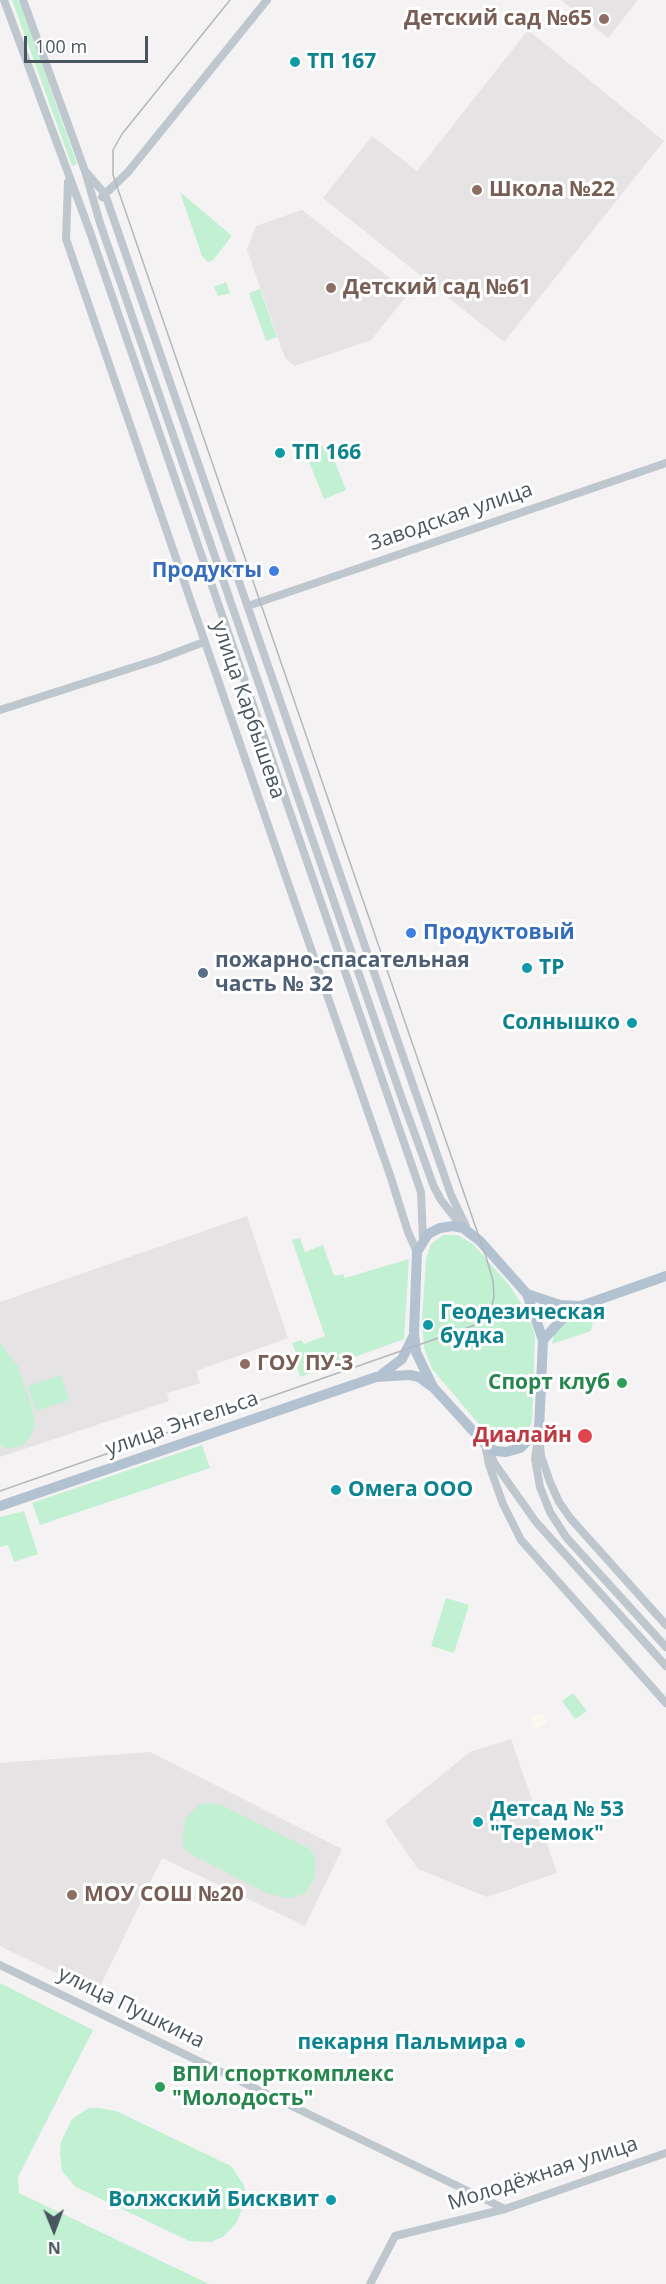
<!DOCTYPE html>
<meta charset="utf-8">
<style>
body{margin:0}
#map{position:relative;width:666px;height:2284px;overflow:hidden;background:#f4f2f2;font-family:"Open Sans",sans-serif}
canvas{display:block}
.north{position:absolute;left:24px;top:2200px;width:60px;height:60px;-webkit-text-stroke:4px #fff;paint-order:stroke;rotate:179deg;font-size:16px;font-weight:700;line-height:24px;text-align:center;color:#4a565f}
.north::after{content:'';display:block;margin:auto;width:21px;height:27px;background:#4a565f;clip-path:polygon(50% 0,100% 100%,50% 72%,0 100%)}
.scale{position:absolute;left:24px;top:36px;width:124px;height:27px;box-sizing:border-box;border:3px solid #4a565f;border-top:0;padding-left:8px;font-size:18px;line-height:21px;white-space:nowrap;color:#4a565f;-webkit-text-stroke:4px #fff;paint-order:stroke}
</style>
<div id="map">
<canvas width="666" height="2284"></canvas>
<div class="north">N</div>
<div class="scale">100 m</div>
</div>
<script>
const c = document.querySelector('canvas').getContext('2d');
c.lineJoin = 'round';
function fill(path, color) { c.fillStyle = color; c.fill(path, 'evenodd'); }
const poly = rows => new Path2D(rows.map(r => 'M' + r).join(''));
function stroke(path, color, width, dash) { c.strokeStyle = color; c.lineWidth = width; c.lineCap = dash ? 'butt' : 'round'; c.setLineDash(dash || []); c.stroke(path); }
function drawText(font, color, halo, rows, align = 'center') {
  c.font = font + ' "Open Sans",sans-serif'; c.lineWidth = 6; c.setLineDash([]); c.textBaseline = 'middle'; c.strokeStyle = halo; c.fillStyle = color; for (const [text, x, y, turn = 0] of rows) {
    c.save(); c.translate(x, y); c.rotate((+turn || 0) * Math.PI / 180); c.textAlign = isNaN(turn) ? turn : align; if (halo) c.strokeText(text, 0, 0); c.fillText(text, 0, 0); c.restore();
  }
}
fill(poly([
 [543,1712,547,1724,534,1729,530,1717]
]), '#fcf8ee');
fill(poly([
 [561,0,638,0,608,38],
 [528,30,664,141,504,342,323,198,372,136,417,171],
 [302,210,409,293,371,340,295,366,285,358,247,250,256,226],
 [247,1216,288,1338,196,1371,200,1383,167,1393,169,1401,0,1457,0,1302],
 [511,1739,557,1873,487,1897,418,1869,385,1821,470,1752],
 [150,1752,342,1849,305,1926,162,1858,97,1993,0,1946,0,1763]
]), '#e5e3e4');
fill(poly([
 [12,0,18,0,22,8,77,164,72,166],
 [180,192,232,236,212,261,208,262,202,256],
 [226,282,230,293,218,296,214,287],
 [260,289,277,337,266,341,249,293],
 [328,444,346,490,324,499,305,452],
 [443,1235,458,1235,474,1245,509,1285,527,1312,535,1335,532,1422,527,1433,516,1441,503,1443,490,1437,432,1369,424,1348,422,1319,426,1259,431,1244],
 [300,1238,305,1252,323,1245,334,1276,343,1274,345,1278,409,1259,404,1339,300,1377,295,1361,298,1359,292,1343,301,1340,304,1344,325,1336,292,1240],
 [593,1312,595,1312,591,1331,552,1344,555,1332,566,1321],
 [0,1343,17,1365,31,1404,35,1423,31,1436,22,1446,7,1449,0,1445],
 [61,1375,69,1400,36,1411,28,1386],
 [202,1445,210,1468,40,1525,32,1503],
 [24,1511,38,1554,14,1562,8,1545,0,1547,0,1517],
 [446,1598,469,1605,454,1653,431,1646],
 [573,1693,587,1711,575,1719,562,1701],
 [208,1803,221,1805,310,1849,315,1858,315,1876,305,1894,289,1898,269,1894,189,1853,183,1846,182,1837,186,1818,198,1805],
 [0,1983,93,2030,18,2177,19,2193,209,2284,0,2284],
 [89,2108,99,2108,116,2111,231,2166,244,2185,246,2198,237,2222,223,2237,211,2242,189,2241,76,2187,62,2171,60,2153,61,2142,72,2119]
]), '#c2f0d3');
stroke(poly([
 [4,0,90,232,421,1192,423,1240],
 [23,0,85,171,100,223,401,1096,434,1187,441,1200,463,1228],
 [87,173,105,194,451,1195,466,1226],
 [68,182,66,239,288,883,390,1175,408,1232,417,1252],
 [102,197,128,172,267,0],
 [248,606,666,463],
 [0,710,159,659,204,642],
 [539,1430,535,1459,540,1487,550,1512,566,1537,666,1647],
 [485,1444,489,1465,503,1504,521,1540,666,1703],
 [540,1445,541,1456,550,1482,559,1502,571,1519,666,1625],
 [490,1454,495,1464,536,1522,666,1666],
 [0,1965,505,2209],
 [370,2284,395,2236,505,2209,666,2153]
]), '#bec7ce', 8);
stroke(poly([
 [453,1226,463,1228,480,1241,527,1294,543,1340,539,1430,520,1448,506,1452,495,1451,485,1444,433,1387,416,1352,414,1333,417,1252,428,1234,440,1228,453,1226],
 [527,1294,560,1305,581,1306],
 [543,1340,565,1316,581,1306,666,1276],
 [382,1374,402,1359,413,1337],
 [0,1506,376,1377,410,1375,419,1377,431,1386]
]), '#b2c2d0', 10);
stroke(poly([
 [0,1491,464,1329,477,1324,486,1317,491,1308,494,1297,493,1281,487,1260,113,175,113,150,122,134,230,0]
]), '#b4b7bc', 1.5);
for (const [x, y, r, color] of [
 [604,19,6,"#8d6e63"],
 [295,62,6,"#0f9aa8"],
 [477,190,6,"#8d6e63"],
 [331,288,6,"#8d6e63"],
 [280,453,6,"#0f9aa8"],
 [274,571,6,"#3f7fe0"],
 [411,933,6,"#3f7fe0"],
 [527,968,6,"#0f9aa8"],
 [203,973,6,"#5c6f8a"],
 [632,1023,6,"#0f9aa8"],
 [428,1325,6,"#0f9aa8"],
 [245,1364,6,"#8d6e63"],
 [622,1383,6,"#2e9e5b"],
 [585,1436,8,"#e0444e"],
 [336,1490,6,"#0f9aa8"],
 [478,1822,6,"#0f9aa8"],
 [72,1895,6,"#8d6e63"],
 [520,2043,6,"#0f9aa8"],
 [160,2087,6,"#2e9e5b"],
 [331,2200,6,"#0f9aa8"]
]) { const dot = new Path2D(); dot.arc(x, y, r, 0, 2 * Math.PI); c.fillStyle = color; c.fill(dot); stroke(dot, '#fff', 2); }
drawText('bold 21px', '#785e54', '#fff', [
 ["Детский сад №65",592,19,"right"],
 ["Школа №22",489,190],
 ["Детский сад №61",343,288],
 ["ГОУ ПУ-3",257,1364],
 ["МОУ СОШ №20",84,1895]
], 'left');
drawText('bold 21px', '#0d838f', '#fff', [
 ["ТП 167",307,62],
 ["ТП 166",292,453],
 ["ТР",539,968],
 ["Солнышко",620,1023,"right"],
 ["Геодезическая",440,1313],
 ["будка",440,1337],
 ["Омега ООО",348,1490],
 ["Детсад № 53",490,1810],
 ["\"Теремок\"",490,1834],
 ["пекарня Пальмира",508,2043,"right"],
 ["Волжский Бисквит",319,2200,"right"]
], 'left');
drawText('21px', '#4a565f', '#fff', [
 ["Заводская улица",451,517,-19],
 ["улица Карбышева",248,710,71],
 ["улица Энгельса",182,1424,-19],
 ["улица Пушкина",131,2008,26],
 ["Молодёжная улица",543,2174,-18]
]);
drawText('bold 21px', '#366cbe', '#fff', [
 ["Продукты",262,571],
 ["Продуктовый",423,933,"left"]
], 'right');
drawText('bold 21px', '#4e5e75', '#fff', [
 ["пожарно-спасательная",215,961],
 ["часть № 32",215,985]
], 'left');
drawText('bold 21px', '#27864d', '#fff', [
 ["Спорт клуб",610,1383],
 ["ВПИ спорткомплекс",172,2075,"left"],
 ["\"Молодость\"",172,2099,"left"]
], 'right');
drawText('bold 21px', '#be3a42', '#fff', [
 ["Диалайн",572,1436]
], 'right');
</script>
